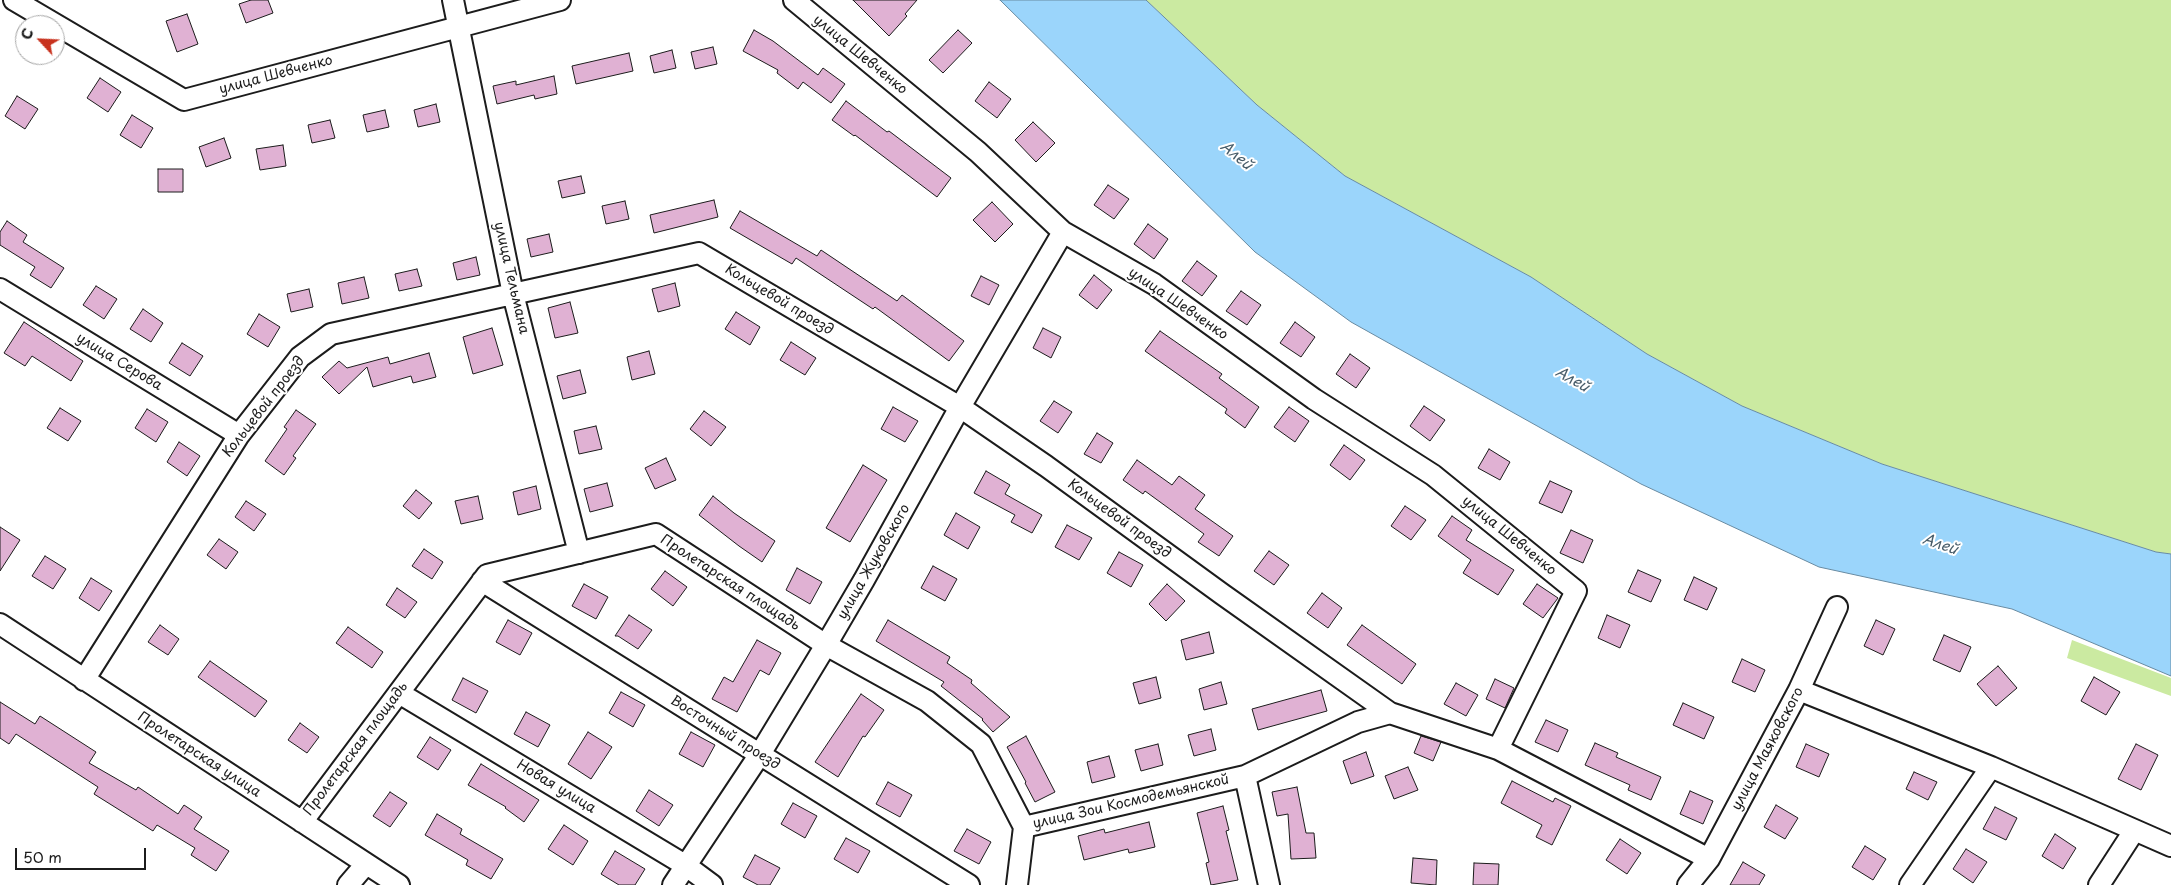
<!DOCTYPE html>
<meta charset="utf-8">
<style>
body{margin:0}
#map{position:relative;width:2171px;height:885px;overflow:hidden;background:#fff;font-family:"Playpen Sans",sans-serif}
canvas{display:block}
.north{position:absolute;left:15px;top:15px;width:50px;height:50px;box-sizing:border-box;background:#fff;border:1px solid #a4a4a4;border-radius:50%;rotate:295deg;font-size:14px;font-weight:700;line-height:20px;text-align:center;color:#1c1c1c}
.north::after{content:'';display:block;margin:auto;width:18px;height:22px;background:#c8321e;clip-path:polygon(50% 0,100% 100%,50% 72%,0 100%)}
.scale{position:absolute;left:15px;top:848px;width:131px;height:22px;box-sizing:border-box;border:2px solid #1c1c1c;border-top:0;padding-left:6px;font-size:15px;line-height:18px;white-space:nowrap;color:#1c1c1c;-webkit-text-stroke:4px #fff;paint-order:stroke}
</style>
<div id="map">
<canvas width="2171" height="885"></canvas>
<div class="north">С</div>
<div class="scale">50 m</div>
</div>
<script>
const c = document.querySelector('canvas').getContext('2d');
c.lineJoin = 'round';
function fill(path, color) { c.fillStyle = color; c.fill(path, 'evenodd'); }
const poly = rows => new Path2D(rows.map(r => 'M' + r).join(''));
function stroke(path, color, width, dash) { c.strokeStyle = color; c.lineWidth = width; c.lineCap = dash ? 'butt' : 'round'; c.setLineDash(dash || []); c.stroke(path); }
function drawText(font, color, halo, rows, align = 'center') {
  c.font = font + ' "Playpen Sans",sans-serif'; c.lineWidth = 4; c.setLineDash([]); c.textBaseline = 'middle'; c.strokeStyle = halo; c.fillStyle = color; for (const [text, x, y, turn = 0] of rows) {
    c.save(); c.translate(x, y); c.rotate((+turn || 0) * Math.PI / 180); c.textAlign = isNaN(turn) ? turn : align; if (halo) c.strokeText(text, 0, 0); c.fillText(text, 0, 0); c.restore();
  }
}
fill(poly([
 [1146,0,2171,0,2171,554,2156,552,1882,464,1742,406,1647,354,1531,277,1345,176,1257,105],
 [2072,640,2171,678,2171,696,2067,658]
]), '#cbeaa1');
const water = poly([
 [1000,0,1146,0,1257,105,1345,176,1531,277,1647,354,1742,406,1882,464,2156,552,2171,554,2171,676,2012,609,1819,567,1641,484,1351,322,1255,252,1000,0]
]);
fill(water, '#9bd5fb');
stroke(water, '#688ba2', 1);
const building = poly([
 [251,0,268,0,273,13,246,23,239,4,251,0],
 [853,0,917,0,905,14,907,16,889,36,853,0],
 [187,14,198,44,177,52,166,21,187,14],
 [754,30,773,41,818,75,823,68,845,84,831,103,803,82,798,89,777,73,778,70,743,51,754,30],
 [958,30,972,43,943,73,929,60,958,30],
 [713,47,717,64,695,69,691,52,713,47],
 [672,50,676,68,654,73,650,56,672,50],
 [629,53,633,71,576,84,572,66,629,53],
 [554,76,557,94,535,99,534,95,497,104,493,86,516,81,516,85,554,76],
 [100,78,121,92,108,112,87,98,100,78],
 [989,82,1011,99,997,118,975,101,989,82],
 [17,96,38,109,25,129,5,116,17,96],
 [846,101,887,132,889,131,951,178,937,197,855,135,854,136,832,120,846,101],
 [436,104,440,122,418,127,414,110,436,104],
 [385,110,389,127,367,132,363,115,385,110],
 [132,115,153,128,141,148,120,135,132,115],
 [330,120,335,138,312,143,308,125,330,120],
 [1033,122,1055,143,1036,162,1015,140,1033,122],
 [224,138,231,158,206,167,199,147,224,138],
 [283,145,286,166,260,170,256,149,283,145],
 [158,169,183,169,183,192,158,192,158,169],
 [581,176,585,193,562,198,558,181,581,176],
 [1108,185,1129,199,1114,219,1094,205,1108,185],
 [714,200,718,217,654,233,650,215,714,200],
 [625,201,629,219,606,224,602,206,625,201],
 [992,202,1013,224,995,242,973,220,992,202],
 [740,211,817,256,821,250,897,301,902,295,964,341,949,361,875,307,873,309,796,258,792,264,730,228,740,211],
 [7,221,27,235,23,242,64,268,51,288,30,275,35,267,0,245,0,232,7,221],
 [1148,224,1168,239,1154,259,1134,244,1148,224],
 [549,234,553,252,531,257,527,239,549,234],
 [476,257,480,275,457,280,453,263,476,257],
 [1197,261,1217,276,1202,296,1182,281,1197,261],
 [417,269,422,286,399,291,395,274,417,269],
 [1094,275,1112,290,1097,309,1079,295,1094,275],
 [981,276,999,285,989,305,971,296,981,276],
 [364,277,369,298,342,304,338,283,364,277],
 [675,283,680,306,658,312,652,289,675,283],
 [96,286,117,299,104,319,83,305,96,286],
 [309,289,313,307,291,312,287,294,309,289],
 [1241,291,1261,305,1247,325,1226,311,1241,291],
 [570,302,578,333,555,338,548,308,570,302],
 [143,309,163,323,151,342,130,329,143,309],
 [736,312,760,327,750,345,725,329,736,312],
 [259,314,280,327,268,347,247,334,259,314],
 [24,322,83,361,71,381,32,356,25,366,4,353,24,322],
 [1295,322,1315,337,1301,357,1280,343,1295,322],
 [492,328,503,365,473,374,463,337,492,328],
 [1043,328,1061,337,1051,358,1033,348,1043,328],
 [1160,331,1222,374,1219,378,1259,407,1245,428,1225,413,1227,409,1145,351,1160,331],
 [791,342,816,358,805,375,780,360,791,342],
 [182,343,203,356,190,376,169,363,182,343],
 [649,351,655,374,632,380,627,357,649,351],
 [429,353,436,377,413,383,411,376,373,387,367,367,339,394,322,377,339,361,347,368,388,357,390,364,429,353],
 [1350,354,1370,368,1356,388,1336,374,1350,354],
 [580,370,586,393,563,399,557,376,580,370],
 [1054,401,1072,412,1058,433,1040,421,1054,401],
 [1424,406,1445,420,1430,441,1410,426,1424,406],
 [893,407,918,421,905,442,881,429,893,407],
 [1289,407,1309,421,1295,442,1274,427,1289,407],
 [60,408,81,421,68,441,47,428,60,408],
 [147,409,168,422,156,442,135,428,147,409],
 [296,410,316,424,293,456,296,458,284,475,265,461,287,429,284,427,296,410],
 [704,411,726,427,711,446,690,429,704,411],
 [596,426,602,449,579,454,574,431,596,426],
 [1097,433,1113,443,1101,463,1084,454,1097,433],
 [179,442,200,456,187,476,167,462,179,442],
 [1344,445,1365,460,1350,480,1330,465,1344,445],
 [1489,449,1510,462,1500,480,1478,468,1489,449],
 [666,458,676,480,655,489,645,468,666,458],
 [1137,460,1172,485,1179,476,1205,495,1195,509,1233,536,1219,556,1198,542,1204,534,1145,491,1143,494,1123,480,1137,460],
 [863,465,887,480,850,542,826,528,863,465],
 [986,471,1010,485,1005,494,1042,515,1032,533,1011,522,1015,515,974,493,986,471],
 [1550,481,1572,491,1562,513,1539,503,1550,481],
 [607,483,613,506,590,512,584,489,607,483],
 [536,486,541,509,518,515,513,492,536,486],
 [416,490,432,503,419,519,403,506,416,490],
 [478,496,483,519,461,524,455,501,478,496],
 [713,496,734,513,775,541,762,562,739,546,699,515,713,496],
 [246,501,266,514,254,531,235,517,246,501],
 [1405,506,1426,520,1411,540,1391,526,1405,506],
 [956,513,980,527,968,549,944,535,956,513],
 [1452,516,1472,530,1466,540,1514,570,1498,595,1463,573,1471,560,1438,536,1452,516],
 [1067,525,1092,538,1079,560,1055,547,1067,525],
 [0,527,20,540,0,571,0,527],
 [1571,530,1593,540,1583,563,1560,553,1571,530],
 [219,539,238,552,226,569,207,555,219,539],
 [424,549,443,562,432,579,412,566,424,549],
 [1269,551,1289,565,1274,585,1254,571,1269,551],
 [1119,552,1143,565,1131,587,1107,573,1119,552],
 [45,556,66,569,53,589,32,576,45,556],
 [933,566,957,579,945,601,921,588,933,566],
 [797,568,822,582,810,604,786,590,797,568],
 [1638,570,1661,580,1651,602,1628,592,1638,570],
 [665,571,687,587,673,606,651,589,665,571],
 [1694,577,1717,588,1707,610,1684,600,1694,577],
 [91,578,112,591,99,611,79,598,91,578],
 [584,584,608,597,596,619,572,606,584,584],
 [1167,584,1185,601,1166,621,1149,604,1167,584],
 [1537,584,1558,598,1543,618,1523,604,1537,584],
 [397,588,417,602,405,618,386,605,397,588],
 [1322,593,1342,608,1328,628,1307,613,1322,593],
 [629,615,652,630,638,649,618,636,615,636,629,615],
 [1607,615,1630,625,1620,648,1598,638,1607,615],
 [508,620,532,633,520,655,496,642,508,620],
 [888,620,950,657,947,663,972,680,971,683,1010,717,993,732,982,720,983,719,941,686,944,682,876,641,888,620],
 [1876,620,1895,629,1883,655,1864,646,1876,620],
 [160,625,179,639,168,655,148,642,160,625],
 [1362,625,1416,664,1402,684,1347,645,1362,625],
 [348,627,383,652,372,668,336,643,348,627],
 [1209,632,1214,653,1186,660,1181,640,1209,632],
 [1944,635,1971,647,1960,672,1933,660,1944,635],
 [757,640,781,653,769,675,760,670,737,712,712,699,724,677,733,682,757,640],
 [1742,659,1765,670,1755,692,1732,682,1742,659],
 [210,661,267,701,255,717,198,677,210,661],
 [1998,666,2017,688,1996,706,1977,684,1998,666],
 [1156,677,1161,698,1139,704,1133,683,1156,677],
 [2094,677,2120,692,2106,715,2081,701,2094,677],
 [463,678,488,691,476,713,452,700,463,678],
 [1495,679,1514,688,1505,708,1486,699,1495,679],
 [1221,682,1227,704,1204,710,1199,689,1221,682],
 [1456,683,1478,695,1466,716,1444,704,1456,683],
 [1321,690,1327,711,1258,730,1252,709,1321,690],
 [621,692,645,705,633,727,609,713,621,692],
 [861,694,884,710,865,737,863,736,838,777,815,762,861,694],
 [0,702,35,724,40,716,96,752,89,763,136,790,138,787,178,814,184,805,202,817,194,829,229,851,216,871,191,855,195,848,157,825,153,831,94,794,98,787,16,734,9,744,0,738,0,702],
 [1683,703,1714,717,1704,739,1673,725,1683,703],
 [526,712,550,725,538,747,514,734,526,712],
 [1546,720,1568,730,1558,752,1535,742,1546,720],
 [300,723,319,737,307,753,288,740,300,723],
 [1211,729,1216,750,1194,756,1188,735,1211,729],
 [588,732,612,747,591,779,568,764,588,732],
 [691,732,715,745,703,767,679,754,691,732],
 [1026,736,1055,792,1035,802,1025,783,1026,782,1007,747,1026,736],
 [1421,736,1441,742,1433,761,1414,753,1421,736],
 [430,737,451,750,438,770,417,757,430,737],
 [1595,743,1618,753,1616,757,1661,777,1651,800,1628,790,1630,785,1585,765,1595,743],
 [1158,744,1163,765,1141,771,1135,750,1158,744],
 [1806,744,1829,754,1819,777,1796,767,1806,744],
 [2136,744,2158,755,2141,790,2118,779,2136,744],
 [1366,752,1374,776,1351,784,1343,761,1366,752],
 [1109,756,1115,777,1092,783,1087,762,1109,756],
 [481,764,539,800,524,822,505,808,506,807,468,785,481,764],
 [1408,767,1418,790,1394,799,1385,776,1408,767],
 [1914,772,1937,782,1928,800,1906,789,1914,772],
 [1512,781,1553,802,1555,798,1571,806,1552,845,1536,837,1542,825,1501,803,1512,781],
 [888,782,912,795,900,817,876,804,888,782],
 [1297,787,1306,833,1314,833,1316,858,1291,859,1288,814,1277,816,1272,792,1297,787],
 [649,790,673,805,659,826,636,811,649,790],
 [1690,791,1713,801,1703,824,1680,814,1690,791],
 [390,792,407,803,390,827,373,816,390,792],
 [793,803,817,816,805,838,781,824,793,803],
 [1776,805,1798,818,1785,839,1764,827,1776,805],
 [1223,806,1229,830,1226,831,1238,880,1211,885,1206,863,1209,862,1197,813,1223,806],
 [1995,807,2017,818,2006,840,1983,829,1995,807],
 [437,814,462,829,460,834,503,859,491,879,466,865,468,860,425,835,437,814],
 [1149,822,1155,847,1129,853,1128,849,1084,860,1078,836,1104,829,1105,833,1149,822],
 [564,825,588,841,573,865,548,849,564,825],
 [967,829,991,842,979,864,954,851,967,829],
 [2055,834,2076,848,2063,869,2042,856,2055,834],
 [846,838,870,851,858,873,834,859,846,838],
 [1620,839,1641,853,1627,874,1606,860,1620,839],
 [1865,846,1886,859,1873,880,1852,867,1865,846],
 [1966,849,1987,862,1973,883,1953,869,1966,849],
 [615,851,645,869,635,885,619,885,601,874,615,851],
 [755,855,780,868,770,885,758,885,743,877,755,855],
 [1413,858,1437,860,1436,885,1411,883,1413,858],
 [1743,862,1765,875,1759,885,1730,885,1743,862],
 [1474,863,1499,864,1498,885,1473,885,1474,863]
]);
fill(building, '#e0b1d3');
stroke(building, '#1c1c1c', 1);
const minor = poly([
 [14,0,184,100,560,0],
 [453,0,513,294,579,553],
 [794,0,978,152,1063,232,1154,284,1314,399,1433,475,1576,591,1498,749,1390,713,1358,722,1245,776,1024,827],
 [0,289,239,435],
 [482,581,969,885],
 [0,624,399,885],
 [84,680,239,435,300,357,331,334,699,253,960,407,1046,466,1222,594,1390,713],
 [1799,690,1991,767,2171,846],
 [399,693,685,865,712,885],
 [1498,749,1709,859],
 [1245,776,1269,885],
 [302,822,487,575,656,534,826,645,927,701,981,744,1024,827,1017,885],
 [348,885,366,864],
 [673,885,760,754,826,645,864,580,960,407,1063,232],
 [1688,885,1709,859,1799,690,1837,607],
 [1910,885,1991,767],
 [2099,885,2134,831]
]);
stroke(minor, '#1c1c1c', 24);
stroke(minor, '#fff', 20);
drawText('14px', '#1c1c1c', '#fff', [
 ["улица Шевченко",860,55,39],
 ["улица Шевченко",276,75,-15],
 ["улица Тельмана",511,278,77],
 ["Кольцевой проезд",779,300,31],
 ["улица Шевченко",1178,304,34],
 ["улица Серова",119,362,31],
 ["Кольцевой проезд",264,407,-52],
 ["Кольцевой проезд",1119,519,36],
 ["улица Шевченко",1509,536,39],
 ["улица Жуковского",874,562,-60],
 ["Пролетарская площадь",730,583,33],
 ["Восточный проезд",725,733,32],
 ["Пролетарская площадь",356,749,-53],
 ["улица Маяковского",1768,749,-62],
 ["Пролетарская улица",199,755,33],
 ["Новая улица",556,787,31],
 ["улица Зои Космодемьянской",1131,802,-13]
]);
drawText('italic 15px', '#485d6a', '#fff', [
 ["Алей",1236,156,39],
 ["Алей",1572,380,30],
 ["Алей",1940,545,19]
]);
</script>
